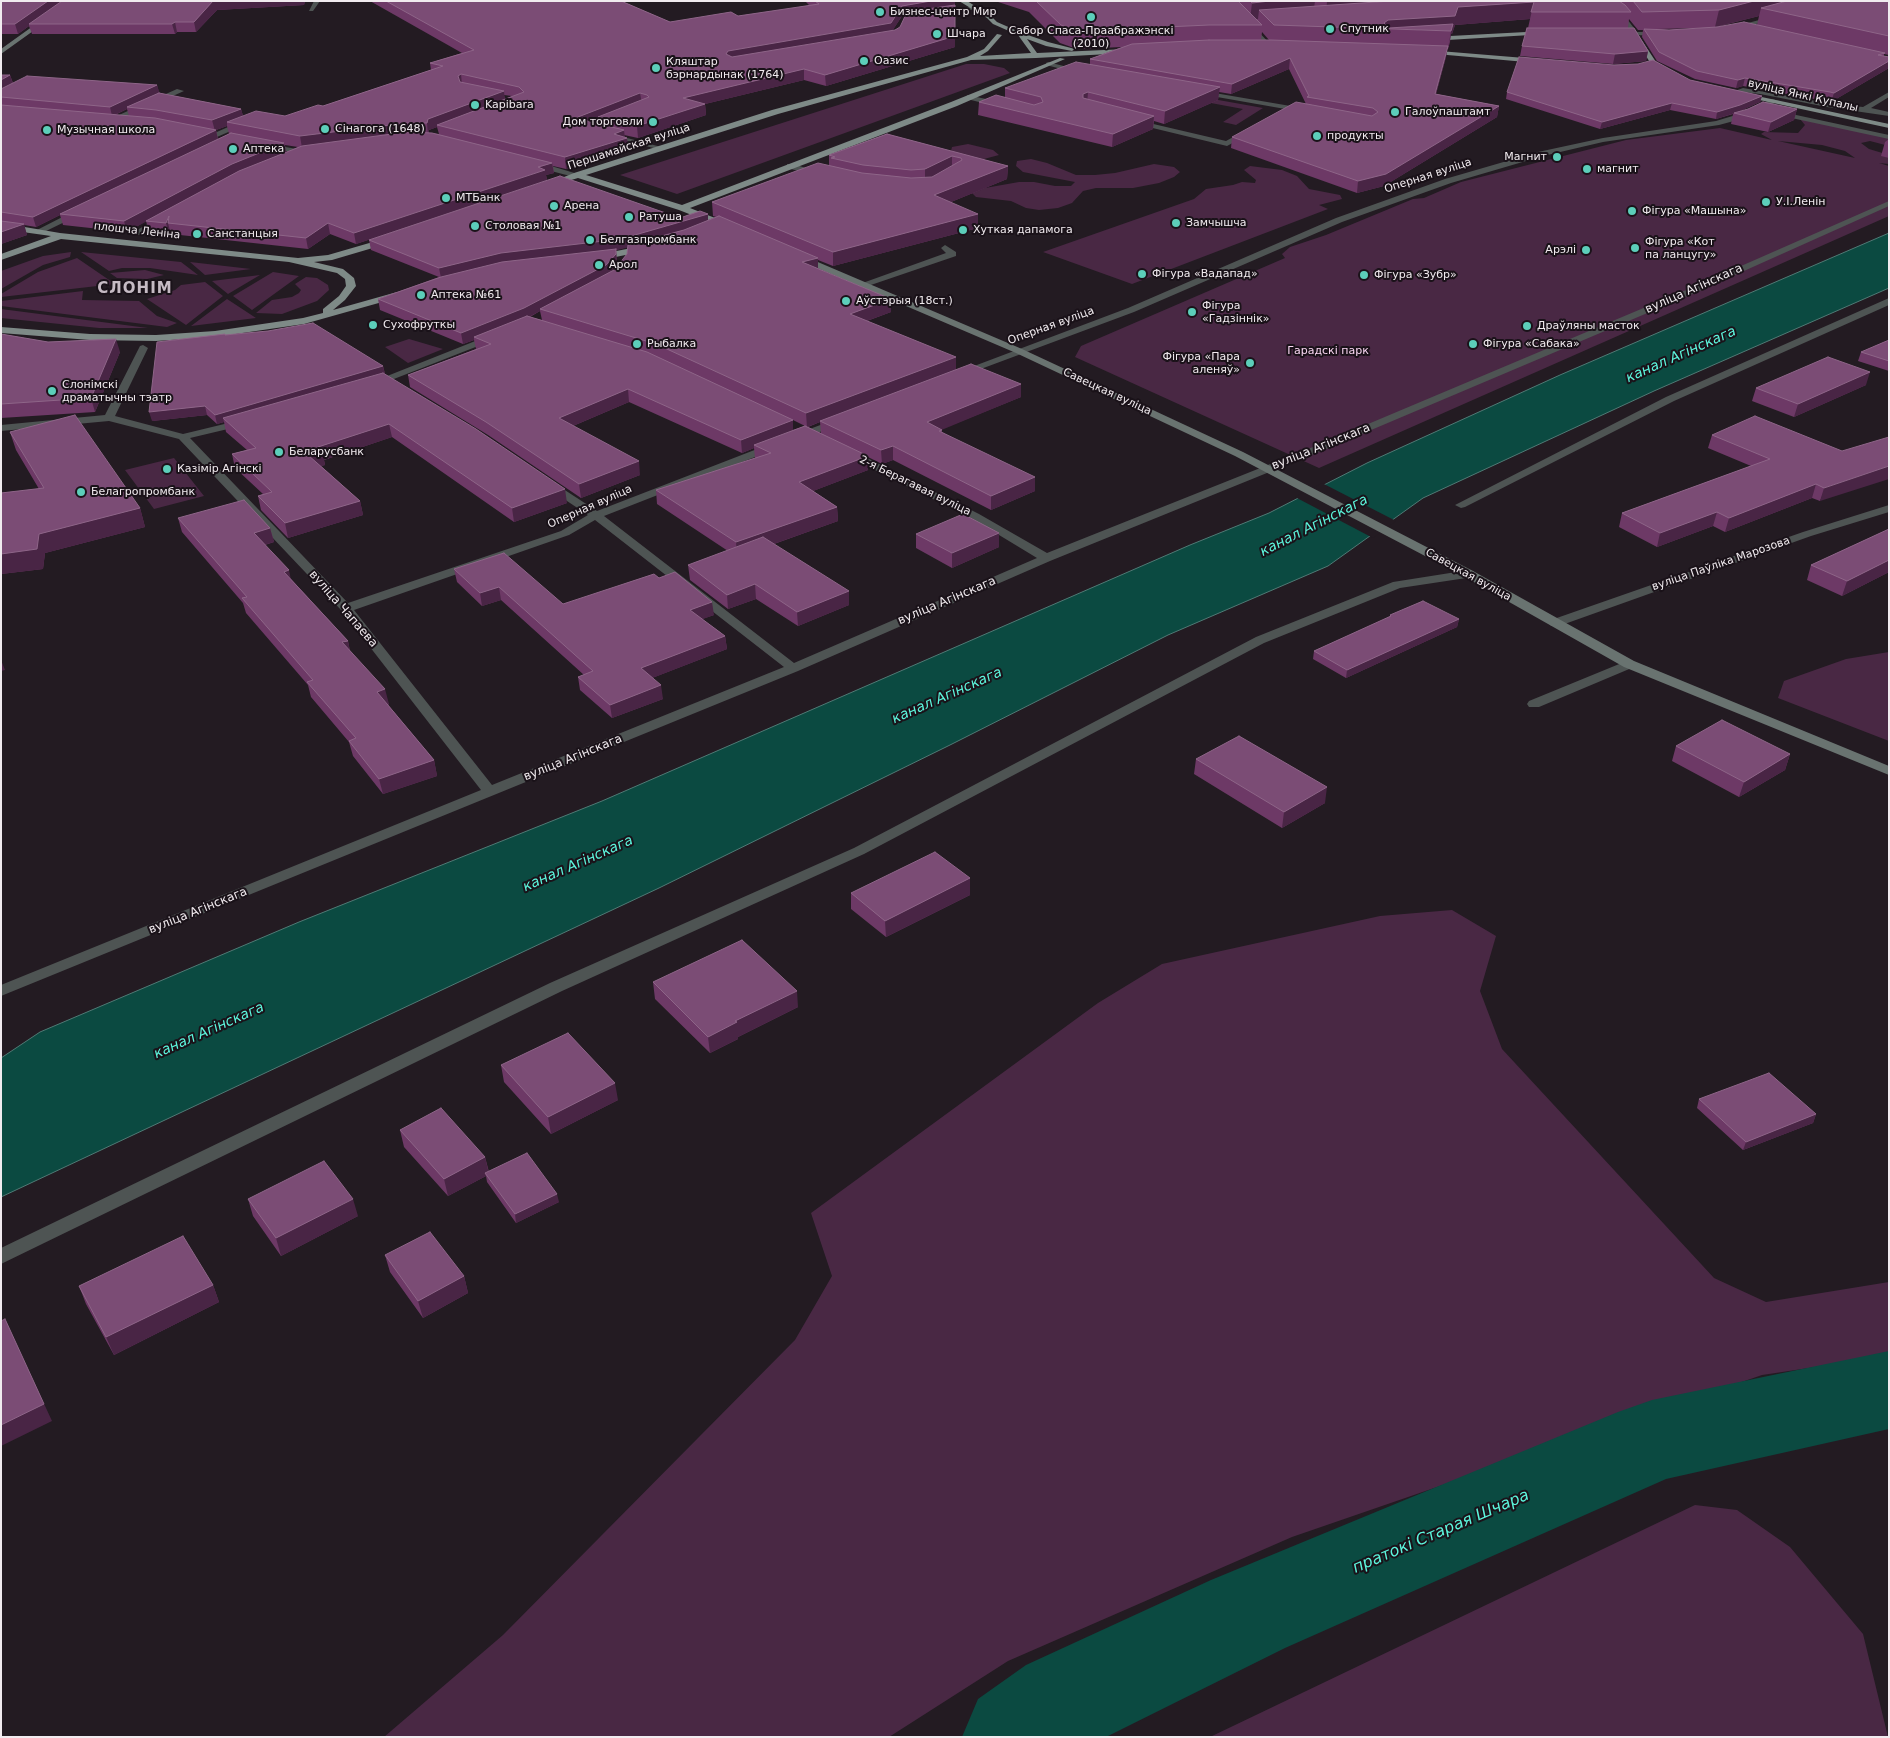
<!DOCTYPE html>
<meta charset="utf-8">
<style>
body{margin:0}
#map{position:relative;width:1890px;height:1738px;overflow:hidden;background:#231b22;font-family:"DejaVu Sans",sans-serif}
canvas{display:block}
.frame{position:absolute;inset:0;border:2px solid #f1ebef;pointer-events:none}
</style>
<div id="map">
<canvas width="1890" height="1738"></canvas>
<div class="frame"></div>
</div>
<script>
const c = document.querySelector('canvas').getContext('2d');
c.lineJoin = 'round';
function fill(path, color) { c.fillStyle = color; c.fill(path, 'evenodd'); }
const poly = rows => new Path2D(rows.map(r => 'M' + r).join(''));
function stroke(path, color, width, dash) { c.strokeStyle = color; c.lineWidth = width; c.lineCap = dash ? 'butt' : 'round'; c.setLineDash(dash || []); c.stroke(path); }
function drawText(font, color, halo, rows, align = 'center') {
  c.font = font + ' "DejaVu Sans",sans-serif'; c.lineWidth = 4; c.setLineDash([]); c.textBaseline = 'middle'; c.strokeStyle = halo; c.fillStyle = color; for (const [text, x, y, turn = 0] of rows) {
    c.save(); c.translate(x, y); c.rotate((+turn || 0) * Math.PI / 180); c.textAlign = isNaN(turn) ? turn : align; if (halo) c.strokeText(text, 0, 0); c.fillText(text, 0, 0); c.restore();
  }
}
fill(poly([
 [966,64,984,64,1004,68,1010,73,677,194,620,175],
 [1146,87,1263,108,1236,125,1223,122,1243,109,1141,90],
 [1800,119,1889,138,1889,146,1870,141,1861,143,1869,149,1889,155,1889,164,1879,163,1889,166,1889,216,1319,468,1075,357,1081,346,1285,258,1282,254,1290,247,1326,235,1413,199,1424,198,1461,182,1626,140,1720,128,1772,140,1761,134,1764,132,1798,133,1805,125],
 [1778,141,1822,145,1845,151,1855,158],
 [968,144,993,150,999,155,984,159,970,159,951,151,952,147],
 [1031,159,1047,163,1076,175,1095,175,1115,173,1154,164,1174,167,1180,172,1174,177,1159,183,1133,188,1096,188,1083,191,1072,203,1058,208,1039,210,1026,208,1011,201,976,197,972,193,985,188,1019,182,1034,182,1055,186,1071,186,1075,182,1023,172,1016,166,1017,161],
 [1250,166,1282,170,1297,176,1309,189,1340,195,1342,199,1319,205,1328,209,1132,284,1043,252,1194,199,1206,189,1233,185,1242,182,1255,183,1256,180,1244,170],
 [71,252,70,257,43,265,1,289,1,271,43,256],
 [81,252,181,262,198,275,150,268,122,268,109,271],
 [77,258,115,284,1,297,1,294,38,272],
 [190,262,251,269,205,275],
 [145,270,164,275,147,279,117,278,110,273],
 [273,272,299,276,252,310,233,296],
 [260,275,228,294,212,281],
 [306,277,317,278,328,285,329,290,317,301,282,314,256,313,272,300,292,297,299,293,301,290,295,284],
 [205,282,223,296,186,325,147,299,175,290,181,285],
 [83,291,82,300,139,301,157,316,177,323,167,327,1,306,1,301],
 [227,299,256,318,191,326],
 [1,309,148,328,99,328,1,318],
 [409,339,443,349,408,363,385,347],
 [174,458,204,496,154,509,125,470],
 [1889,652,1889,741,1778,698,1784,681,1846,659],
 [1452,910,1496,936,1480,991,1502,1049,1714,1278,1766,1302,1889,1282,1889,1356,1762,1375,1292,1537,1008,1661,889,1737,384,1737,503,1635,795,1340,832,1276,811,1213,1098,1003,1162,964,1380,916],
 [1695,1505,1737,1510,1790,1547,1863,1634,1888,1737,1210,1737]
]), '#492844');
const water = poly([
 [1889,233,1889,288,1654,391,1423,498,1328,566,1168,635,950,745,659,888,1,1197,1,1058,40,1032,299,922,602,801,1190,545,1269,513,1367,463,1560,375,1889,233]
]);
fill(water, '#0b4a41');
stroke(water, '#507a75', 1);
fill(poly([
 [1322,483,1396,521,1373,538,1295,497]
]), '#231b22');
fill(poly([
 [1889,1351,1889,1429,1666,1479,1285,1648,1106,1737,962,1737,978,1699,1026,1665,1211,1580,1618,1412,1652,1400,1889,1351]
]), '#0b4a41');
fill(poly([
 [314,1,320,1,313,11,309,11,314,1],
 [975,6,977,7,977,9,934,16,931,14,975,6],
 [1743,88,1827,103,1863,107,1889,92,1889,97,1871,108,1889,112,1889,116,1827,107,1760,94,1743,92,1736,94,1732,92,1743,88],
 [177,89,184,91,117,121,110,119,177,89],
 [967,95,1005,103,1006,105,999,107,967,99,967,95],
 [1773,110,1889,135,1889,139,1773,114,1773,110],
 [615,115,622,117,593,129,665,148,661,150,581,129,615,115],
 [1132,119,1226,141,1246,130,1253,132,1227,146,1132,123,1132,119],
 [244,120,251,122,217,137,210,135,244,120],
 [787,164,793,164,825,174,818,176,787,168,787,164],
 [945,245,956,252,956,256,865,287,859,287,857,285,946,253,941,248,945,245],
 [1629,660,1635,664,1634,667,1539,707,1529,707,1527,704,1529,701,1629,660]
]), '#4e5453');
fill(poly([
 [1221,1,1228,1,1237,9,1272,46,1272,48,1268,48,1221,1],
 [1591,1,1599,1,1627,19,1637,32,1662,32,1665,34,1662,36,1633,35,1623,21,1591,1],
 [1778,15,1780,16,1780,18,1732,30,1729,28,1778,15],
 [1048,62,1083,71,1085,72,1081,74,1046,65,1046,63,1048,62],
 [1197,90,1308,109,1312,111,1308,113,1200,94,1196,92,1197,90],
 [1772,99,1779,101,1745,118,1719,125,1603,142,1543,156,1451,183,1342,222,1134,312,962,376,958,377,953,374,1128,308,1336,218,1445,179,1538,152,1603,138,1716,121,1739,114,1772,99],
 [264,143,302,150,313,148,317,150,302,154,264,147,264,143],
 [532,162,538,162,581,175,574,177,532,166,532,162],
 [1889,201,1889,206,1697,292,1331,447,1050,561,798,671,1,996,1,985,481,790,342,611,179,439,109,421,1,431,1,425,105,415,140,346,143,345,148,348,115,416,183,434,245,419,249,420,250,422,249,424,190,438,348,603,561,531,588,515,546,487,544,485,546,483,554,483,597,511,770,444,778,444,779,446,778,448,604,516,794,663,1037,558,971,518,847,456,846,454,847,452,855,452,979,514,1047,553,1323,443,1691,288,1889,201],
 [595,520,784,667,492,785,354,610,569,535,595,520],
 [80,208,84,211,83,213,42,233,35,231,80,208],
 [165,214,168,215,168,219,139,235,132,233,165,214],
 [1889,298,1889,305,1674,401,1465,507,1461,508,1455,505,1666,397,1889,298],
 [493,334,498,337,496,339,376,386,368,386,367,384,493,334],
 [839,418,843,419,844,421,843,423,799,440,791,440,790,438,791,436,839,418],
 [1889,505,1889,512,1811,536,1559,626,1551,626,1549,623,1551,620,1803,532,1889,505],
 [1469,570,1473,571,1475,574,1473,577,1400,588,1264,643,864,854,562,991,1,1264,1,1248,550,983,854,848,1256,637,1393,582,1469,570]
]), '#4e5453');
fill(poly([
 [68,1,75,1,1,54,1,49,68,1],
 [799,254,1022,349,1243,452,1473,571,1634,661,1889,766,1889,775,1624,667,1465,577,1235,456,1016,353,796,259,796,255,799,254]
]), '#697370');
fill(poly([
 [959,1,967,1,991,16,997,22,1022,33,1048,42,1075,49,1072,51,1046,46,1027,39,1037,53,1127,49,1130,51,1127,53,1036,58,971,60,778,114,586,175,682,205,951,102,1060,58,1065,59,957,106,690,208,725,222,726,224,722,227,679,210,578,178,548,187,544,185,574,173,772,110,967,57,984,49,997,34,1002,35,988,51,980,56,1031,53,1018,35,993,24,987,18,959,1],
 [1545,31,1547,32,1547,34,1431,41,1428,39,1431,37,1545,31],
 [1635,36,1639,36,1656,62,1669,71,1669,73,1665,73,1651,64,1634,37,1635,36],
 [1427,50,1537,59,1540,61,1537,63,1425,53,1424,52,1427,50],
 [1738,92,1889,124,1889,128,1741,96,1737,94,1738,92],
 [1,223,60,233,298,258,328,255,390,237,394,240,393,242,332,260,314,262,343,269,354,278,356,286,345,300,333,310,397,292,402,295,400,297,304,324,215,337,156,341,90,340,1,333,1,327,90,334,156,335,215,331,303,318,323,313,323,309,339,296,346,286,345,279,337,273,289,262,61,239,1,260,1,254,51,236,1,229,1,223],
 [647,245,651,248,650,250,596,261,592,258,596,255,647,245]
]), '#7e8a87');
fill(poly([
 [1,1,58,1,59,4,62,1,305,1,304,5,217,10,196,32,177,32,175,34,32,34,29,26,18,34,1,34],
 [370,1,621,1,670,22,738,16,810,6,805,1,955,1,955,47,826,86,804,80,705,104,706,115,638,138,624,135,625,137,627,138,628,150,566,169,553,166,554,173,546,175,547,180,356,244,330,234,308,249,171,234,170,231,169,234,149,232,146,221,127,232,63,225,60,215,36,227,24,225,27,235,1,244,1,75,10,75,13,83,157,85,159,93,241,109,243,116,285,116,323,106,431,70,430,63,462,53],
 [902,16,906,16,900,27,895,30,892,31],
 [504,95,512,96,505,99],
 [127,109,129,116,115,115],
 [598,121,599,124,593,123],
 [227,126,229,134,218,139,216,130],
 [437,127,439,134,429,133,429,130],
 [285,145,298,147,286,152],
 [995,1,1889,1,1889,55,1884,54,1884,56,1889,57,1889,68,1831,102,1743,86,1736,88,1695,79,1657,61,1642,37,1643,30,1638,30,1629,19,1628,28,1648,51,1646,61,1613,64,1520,56,1522,46,1528,28,1530,19,1455,25,1452,34,1451,34,1450,42,1448,49,1447,49,1446,57,1436,94,1499,106,1497,117,1384,186,1357,193,1231,148,1232,137,1306,104,1289,69,1231,94,1219,92,1218,100,1164,124,1154,121,1153,129,1112,147,978,115,979,102,1005,97,1005,88,1090,65,1090,59,1122,47,1077,49,1060,43,1029,12],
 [1759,16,1757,25,1716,27],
 [1704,28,1669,30,1657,29],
 [1262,32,1269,40,1261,40],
 [1690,80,1762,96,1760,102,1740,111,1797,109,1794,120,1768,132,1731,124,1733,114,1716,119,1670,110,1600,129,1506,99,1507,92],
 [887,134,1008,166,1007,179,951,202,978,228,833,266,818,260,818,268,891,312,867,321,956,369,1021,397,942,429,942,432,1035,491,991,510,893,460,882,464,868,457,868,470,813,491,837,507,838,521,774,544,849,605,798,626,756,599,728,609,690,580,688,565,728,551,657,504,656,490,755,458,754,448,742,453,629,402,573,426,640,475,581,498,488,435,410,387,408,375,476,349,474,340,463,344,380,310,378,299,439,277,371,250,369,240,680,218,708,214,708,220,716,217,713,216,712,202,829,166,829,155],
 [627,247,627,254,614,270,610,272,617,264,616,250],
 [540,311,542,320,530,317],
 [793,420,805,426,793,430],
 [820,422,821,433,808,427],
 [1889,139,1889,158,1881,156,1885,142],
 [1,334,48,342,120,352,95,412,1,418],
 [225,335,383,366,385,374,567,503,514,522,392,437,324,460,325,465,321,466,360,501,363,515,288,538,261,510,258,496,263,494,235,468,232,454,247,450,226,432,224,422,217,424,207,415,152,421],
 [1889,340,1889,371,1858,361,1861,352],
 [1866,385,1794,417,1752,401,1756,388],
 [10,432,140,508,145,527,45,553,43,569,1,574,1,493,39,489,16,450],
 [1712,435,1842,451,1820,501,1812,498,1725,532,1713,526,1657,547,1619,527,1622,513,1751,466,1708,448],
 [178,518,270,528,274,542,265,545,291,579,348,641,350,651,389,704,388,705,434,760,437,776,383,794,353,756,349,742,311,697,308,685,246,613,243,603,182,532],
 [1889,529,1889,572,1842,596,1807,580,1811,565],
 [999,533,999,547,952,568,916,548,916,534],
 [454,569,563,604,659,578,714,615,702,619,725,636,727,649,652,678,663,699,612,718,580,690,578,677,584,675,501,600,482,606,457,582],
 [1390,615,1459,619,1457,627,1346,678,1313,659,1314,651,1390,617],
 [1676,746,1790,754,1785,770,1739,797,1672,761],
 [1196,759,1325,803,1282,828,1194,774],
 [970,878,970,895,886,937,851,909,851,893],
 [653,982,798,1007,738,1037,738,1039,710,1053,655,999],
 [501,1065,618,1100,551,1134,504,1082],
 [1699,1099,1816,1114,1813,1123,1743,1150,1697,1108],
 [400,1130,485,1157,489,1172,559,1202,516,1223,487,1182,486,1176,448,1196,404,1147],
 [248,1199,358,1216,281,1256,253,1216],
 [385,1255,464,1276,468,1293,423,1318,390,1272],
 [213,1285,219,1302,114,1355,86,1304,79,1286]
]), '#6d3966');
fill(poly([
 [48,1,58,1,59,5,29,24,29,26,18,34,15,24],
 [213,1,305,1,304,5,217,10,196,32,194,22],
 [931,1,955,1,955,7,902,16,891,33,729,62,726,54,728,51,902,6],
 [1270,1,1315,1,1313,15,1259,10,1258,19,1250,20,1252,3],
 [1327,1,1402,1,1326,15],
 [1754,1,1821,1,1761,8,1759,16,1715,27,1719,10],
 [1534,2,1530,19,1455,25,1452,34,1451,34,1448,49,1451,31,1383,29,1384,23,1388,20,1458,7],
 [175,22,177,32,175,34,172,24],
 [955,36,955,47,826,86,825,75],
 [1448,46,1446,57,1433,105,1435,94],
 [1648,51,1646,61,1613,64,1615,54],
 [1290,58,1289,69,1231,94,1232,84],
 [1889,61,1889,68,1831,102,1834,93],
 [804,69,804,80,705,104,706,115,638,138,637,126,683,98],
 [461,74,462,85,460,87,458,76],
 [10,75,13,84,1,91,1,80],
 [1745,78,1743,86,1736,88,1738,80],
 [157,85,160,94,127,107,127,109,112,116,110,107],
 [1220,87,1218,100,1164,124,1165,111],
 [504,91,505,102,437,125,437,127,429,130,428,135,427,123,428,119],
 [1088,92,1087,105,1082,107,1083,94],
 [640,93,642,104,598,117,599,121,579,128,578,117],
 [1762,96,1760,102,1738,112,1716,119,1717,112],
 [1672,103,1670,110,1600,129,1602,122],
 [1499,106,1497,117,1384,186,1357,193,1358,181],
 [241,109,244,119,227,122,227,126,216,130,218,140,60,214,60,215,36,227,33,217,215,131,212,120],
 [1797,109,1794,120,1768,132,1771,122],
 [1154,116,1153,129,1112,147,1113,134],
 [407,123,409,134,302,148,300,136],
 [624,130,625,139,627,138,628,150,566,169,565,157,614,134],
 [284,143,286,154,234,174,127,232,124,221,232,164],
 [952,156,952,169,925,183,925,169],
 [552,163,554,173,546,175,547,180,356,244,354,233],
 [1008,166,1007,179,934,209,934,195],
 [708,214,708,224,622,249,616,250,617,264,607,276,540,309,540,311,525,319,474,337,474,340,463,344,461,333,441,278,439,268,501,253],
 [978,214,978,228,833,266,833,252],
 [169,216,168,223,170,231,169,234,166,223],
 [328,223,330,234,308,249,306,238],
 [24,224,27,235,1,244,1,232],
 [818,258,818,270,802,262],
 [891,299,891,312,850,327,850,314],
 [116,339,120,352,95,412,91,398],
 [956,357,956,371,820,421,820,422,807,427,806,413],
 [383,366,385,375,223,418,224,422,217,424,215,415],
 [1870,372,1866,385,1794,417,1798,404],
 [1021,384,1021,397,927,436,927,422],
 [628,389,629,402,561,431,559,418],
 [205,406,207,415,152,421,149,412],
 [793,420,793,433,754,445,754,448,742,453,741,440],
 [389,424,392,437,324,460,325,465,311,469,308,455,318,447],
 [893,446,893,460,882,464,881,450],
 [868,456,868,470,800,496,799,482],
 [639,461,640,475,581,498,579,484],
 [1889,466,1889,479,1820,501,1824,488],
 [1035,477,1035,491,991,510,991,496],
 [1816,484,1812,498,1725,532,1729,518],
 [565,489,567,503,514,522,512,508],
 [360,501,363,515,288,538,285,523],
 [837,507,838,521,737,557,736,542],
 [140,508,145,527,45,553,43,569,1,574,1,554,39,534],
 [1717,512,1713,526,1657,547,1660,533],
 [270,528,274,542,257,547,254,533],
 [999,533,999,547,952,568,952,553],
 [1889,560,1889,572,1842,596,1847,581],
 [289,570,292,585,284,572],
 [755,584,756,599,728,609,727,595],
 [499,587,501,600,482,606,480,593],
 [849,591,849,605,798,626,797,612],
 [712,602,714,615,692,623,690,610],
 [1459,619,1457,627,1346,678,1347,670],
 [725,636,727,649,642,682,641,668],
 [348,641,351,656,342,642],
 [1,660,5,670,1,671],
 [661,685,663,699,612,718,610,705],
 [385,689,389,704,380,707,377,692],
 [1790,754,1785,770,1739,797,1744,782],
 [434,760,437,776,383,794,379,779],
 [1327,787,1325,803,1282,828,1284,812],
 [970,878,970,895,886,937,885,921],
 [797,991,798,1007,738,1037,738,1039,710,1053,708,1037,735,1021],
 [615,1083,618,1100,551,1134,548,1117],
 [1816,1114,1813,1123,1743,1150,1746,1142],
 [485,1157,489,1174,485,1173,486,1176,448,1196,444,1179],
 [557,1194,559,1202,516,1223,515,1214],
 [353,1199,358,1216,281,1256,276,1238],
 [464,1276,468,1293,423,1318,418,1301],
 [213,1285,219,1302,114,1355,106,1337],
 [5,1319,52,1421,1,1446,1,1425]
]), '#492545');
const building = poly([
 [3,1,48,1,15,24,1,24,1,2,3,1],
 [62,1,213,1,194,22,175,22,172,24,29,24,62,1],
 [386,1,621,1,670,22,731,12,738,16,819,4,815,1,931,1,902,6,891,23,728,51,726,54,732,57,895,30,900,27,907,12,955,5,955,36,825,75,804,69,683,98,705,104,637,126,598,117,649,97,647,95,640,93,578,117,579,119,624,130,614,134,627,138,565,157,437,125,524,92,519,87,461,74,458,76,460,82,504,91,428,119,427,123,407,123,300,136,227,122,256,111,285,116,318,105,323,106,443,66,430,63,474,50,386,1],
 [1036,1,1238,1,1262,25,1209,25,1078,31,1061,25,1036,1],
 [1250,1,1270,1,1252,3,1250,1],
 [1391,1,1619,1,1625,5,1631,12,1531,12,1534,2,1458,7,1455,16,1388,20,1384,23,1389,28,1453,24,1451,31,1274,25,1259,10,1391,1],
 [1633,1,1754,1,1719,10,1642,12,1633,1],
 [1787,1,1889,1,1889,36,1761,8,1787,1],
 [1744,22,1885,53,1878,55,1889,57,1889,61,1834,93,1830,92,1745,78,1738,80,1697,71,1659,52,1644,29,1669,30,1717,27,1744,22],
 [1527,28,1634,28,1648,51,1615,54,1522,46,1527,28],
 [1209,40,1271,40,1448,46,1435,94,1499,106,1386,174,1358,181,1232,137,1296,102,1372,116,1378,112,1373,108,1307,97,1309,96,1290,58,1232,84,1090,59,1132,44,1209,40],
 [1519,57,1614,65,1638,64,1653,60,1690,80,1762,96,1740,105,1717,112,1672,103,1602,122,1507,92,1519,57],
 [1076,62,1220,87,1165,111,1088,92,1083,94,1083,98,1154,116,1113,134,979,102,996,95,1034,105,1043,102,1041,97,1005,88,1076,62],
 [1,75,10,75,1,80,1,75],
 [27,76,157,85,110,107,1,97,1,89,27,76],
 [159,93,241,109,212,120,156,110,127,107,159,93],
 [1763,102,1797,109,1771,122,1734,113,1748,109,1763,102],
 [1,105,155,118,216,130,33,217,1,212,1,105],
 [407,132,432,133,552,163,538,167,545,170,354,233,328,223,306,238,168,223,169,216,166,223,146,221,239,171,302,146,407,132],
 [231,133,284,143,232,164,124,221,60,214,231,133],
 [887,134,1008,166,934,195,978,214,833,252,712,202,818,163,862,173,911,178,932,177,962,160,961,158,952,156,925,169,911,170,863,165,831,158,835,157,829,155,887,134],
 [560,176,680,218,700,211,708,214,621,239,501,253,439,268,369,240,560,176],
 [719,216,818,258,802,262,891,299,850,314,956,357,806,413,656,344,540,309,614,270,627,254,628,245,684,230,719,216],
 [1,221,24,224,1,232,1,221],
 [616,249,616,254,606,265,524,308,461,333,378,299,441,277,502,262,616,249],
 [527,316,647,352,793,420,741,440,628,389,559,418,639,461,579,484,486,422,408,375,491,344,474,337,527,316],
 [313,323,383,366,215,415,205,406,149,412,157,342,225,334,225,335,268,331,313,323],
 [1,334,48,342,116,339,91,398,1,404,1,334],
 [1889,340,1889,361,1861,352,1889,340],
 [1828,357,1870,372,1798,404,1756,388,1828,357],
 [971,364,1021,384,927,422,942,430,939,431,1035,477,991,496,893,446,881,450,820,421,971,364],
 [383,373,476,429,565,489,512,508,389,424,318,447,322,451,308,455,360,501,285,523,258,496,272,492,232,454,256,448,223,418,383,373],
 [75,415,140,508,39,534,37,549,1,554,1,493,44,488,10,432,75,415],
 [1755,416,1842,451,1889,437,1889,466,1824,488,1816,484,1729,518,1717,512,1660,533,1622,513,1770,459,1712,435,1755,416],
 [805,426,868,456,799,482,837,507,736,542,656,490,771,453,754,445,805,426],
 [244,500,270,528,254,533,289,570,284,572,348,641,342,642,385,689,377,692,434,760,379,779,349,741,356,738,307,682,313,680,242,598,247,597,178,518,244,500],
 [963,514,999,533,952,553,916,534,963,514],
 [1889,529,1889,560,1847,581,1811,565,1889,529],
 [763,537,849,591,797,612,755,584,727,595,688,565,763,537],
 [504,553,563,604,654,574,659,578,675,572,712,602,690,610,725,636,641,668,661,685,610,705,578,677,593,671,499,587,480,593,454,569,504,553],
 [1423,601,1459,619,1347,670,1314,651,1391,616,1390,615,1423,601],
 [1722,720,1790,754,1744,782,1676,746,1722,720],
 [1239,736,1327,787,1284,812,1196,759,1239,736],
 [935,852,970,878,885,921,851,893,935,852],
 [742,940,797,991,735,1021,737,1022,708,1037,653,982,742,940],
 [568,1033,615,1083,548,1117,501,1065,568,1033],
 [1769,1073,1816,1114,1746,1142,1699,1099,1769,1073],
 [441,1108,485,1157,444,1179,400,1130,441,1108],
 [527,1153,557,1194,515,1214,485,1173,527,1153],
 [324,1161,353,1199,276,1238,248,1199,324,1161],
 [430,1232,464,1276,418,1301,385,1255,430,1232],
 [183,1236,213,1285,106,1337,79,1286,183,1236],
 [5,1319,44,1404,1,1425,1,1321,5,1319]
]);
fill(building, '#7b4c75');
stroke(building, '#8e6588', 1);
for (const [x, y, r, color] of [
 [880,12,5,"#5cceba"],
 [1091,17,5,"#5cceba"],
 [1330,29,5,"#5cceba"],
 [937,34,5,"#5cceba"],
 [864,61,5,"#5cceba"],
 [656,68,5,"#5cceba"],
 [475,105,5,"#5cceba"],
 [1395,112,5,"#5cceba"],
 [653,122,5,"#5cceba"],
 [325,129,5,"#5cceba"],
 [47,130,5,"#5cceba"],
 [1317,136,5,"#5cceba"],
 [233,149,5,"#5cceba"],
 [1557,157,5,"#5cceba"],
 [1587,169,5,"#5cceba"],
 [446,198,5,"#5cceba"],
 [1766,202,5,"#5cceba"],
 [554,206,5,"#5cceba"],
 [1632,211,5,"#5cceba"],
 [629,217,5,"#5cceba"],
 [1176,223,5,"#5cceba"],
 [475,226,5,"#5cceba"],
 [963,230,5,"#5cceba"],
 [197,234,5,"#5cceba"],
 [590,240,5,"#5cceba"],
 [1635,248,5,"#5cceba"],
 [1586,250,5,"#5cceba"],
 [599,265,5,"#5cceba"],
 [1142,274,5,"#5cceba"],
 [1364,275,5,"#5cceba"],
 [421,295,5,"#5cceba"],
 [846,301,5,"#5cceba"],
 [1192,312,5,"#5cceba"],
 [373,325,5,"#5cceba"],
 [1527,326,5,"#5cceba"],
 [637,344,5,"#5cceba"],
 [1473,344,5,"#5cceba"],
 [1250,363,5,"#5cceba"],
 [52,391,5,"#5cceba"],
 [279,452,5,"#5cceba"],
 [167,469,5,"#5cceba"],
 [81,492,5,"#5cceba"]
]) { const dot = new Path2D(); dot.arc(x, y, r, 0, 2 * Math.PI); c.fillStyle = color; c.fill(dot); stroke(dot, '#1a1219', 2); }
drawText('11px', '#f1ebef', '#1a1219', [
 ["Бизнес-центр Мир",890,12],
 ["Спутник",1340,29],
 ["Сабор Спаса-Праабражэнскі",1091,31,"center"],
 ["(2010)",1091,44,"center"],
 ["Шчара",947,34],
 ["Оазис",874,61],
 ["Кляштар",666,62],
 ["бэрнардынак (1764)",666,75],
 ["Kapibara",485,105],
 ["Галоўпаштамт",1405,112],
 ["Дом торговли",643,122,"right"],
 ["Сінагога (1648)",335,129],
 ["Музычная школа",57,130],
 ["продукты",1327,136],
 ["Аптека",243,149],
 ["Магнит",1547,157,"right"],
 ["магнит",1597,169],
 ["МТБанк",456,198],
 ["У.І.Ленін",1776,202],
 ["Арена",564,206],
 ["Фігура «Машына»",1642,211],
 ["Ратуша",639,217],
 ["Замчышча",1186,223],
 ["Столовая №1",485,226],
 ["Хуткая дапамога",973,230],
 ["Санстанцыя",207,234],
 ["Белгазпромбанк",600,240],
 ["Фігура «Кот",1645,242],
 ["па ланцугу»",1645,255],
 ["Арэлі",1576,250,"right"],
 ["Арол",609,265],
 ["Фігура «Вадапад»",1152,274],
 ["Фігура «Зубр»",1374,275],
 ["Аптека №61",431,295],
 ["Аўстэрыя (18ст.)",856,301],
 ["Фігура",1202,306],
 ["«Гадзіннік»",1202,319],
 ["Сухофруткы",383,325],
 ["Драўляны масток",1537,326],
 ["Рыбалка",647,344],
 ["Фігура «Сабака»",1483,344],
 ["Фігура «Пара",1240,357,"right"],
 ["аленяў»",1240,370,"right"],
 ["Слонімскі",62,385],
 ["драматычны тэатр",62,398],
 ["Беларусбанк",289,452],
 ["Казімір Агінскі",177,469],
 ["Белагропромбанк",91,492]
], 'left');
drawText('11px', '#f1ebef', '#1a1219', [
 ["вуліца Янкі Купалы",1803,96,13],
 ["Першамайская вуліца",629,147,-18],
 ["Оперная вуліца",1428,176,-18],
 ["плошча Леніна",137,231,6],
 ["Оперная вуліца",1051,326,-20],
 ["Савецкая вуліца",1107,392,25],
 ["2-я Берагавая вуліца",915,486,26],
 ["Оперная вуліца",590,507,-24],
 ["вуліца Паўліка Марозова",1721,564,-19],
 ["Савецкая вуліца",1468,575,29]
]);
drawText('11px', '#f9d6f2', '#1a1219', [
 ["Гарадскі парк",1328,351]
]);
drawText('12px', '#f1ebef', '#1a1219', [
 ["вуліца Агінскага",1694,289,-24],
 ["вуліца Агінскага",1321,447,-22],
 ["вуліца Агінскага",947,601,-23],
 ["вуліца Чапаева",343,609,49],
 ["вуліца Агінскага",573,758,-22],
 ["вуліца Агінскага",198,911,-22]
]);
drawText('italic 14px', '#5cf5dc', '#1a1219', [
 ["канал Агінскага",1681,355,-24],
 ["канал Агінскага",1314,526,-27],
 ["канал Агінскага",947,696,-24],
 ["канал Агінскага",578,864,-24],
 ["канал Агінскага",209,1031,-24]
]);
c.letterSpacing = '1px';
drawText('bold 15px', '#c6bbc4', '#1a1219', [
 ["СЛОНІМ",135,289]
]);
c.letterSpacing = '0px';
drawText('italic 16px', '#5cf5dc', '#1a1219', [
 ["пратокі Старая Шчара",1441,1532,-23]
]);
</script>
